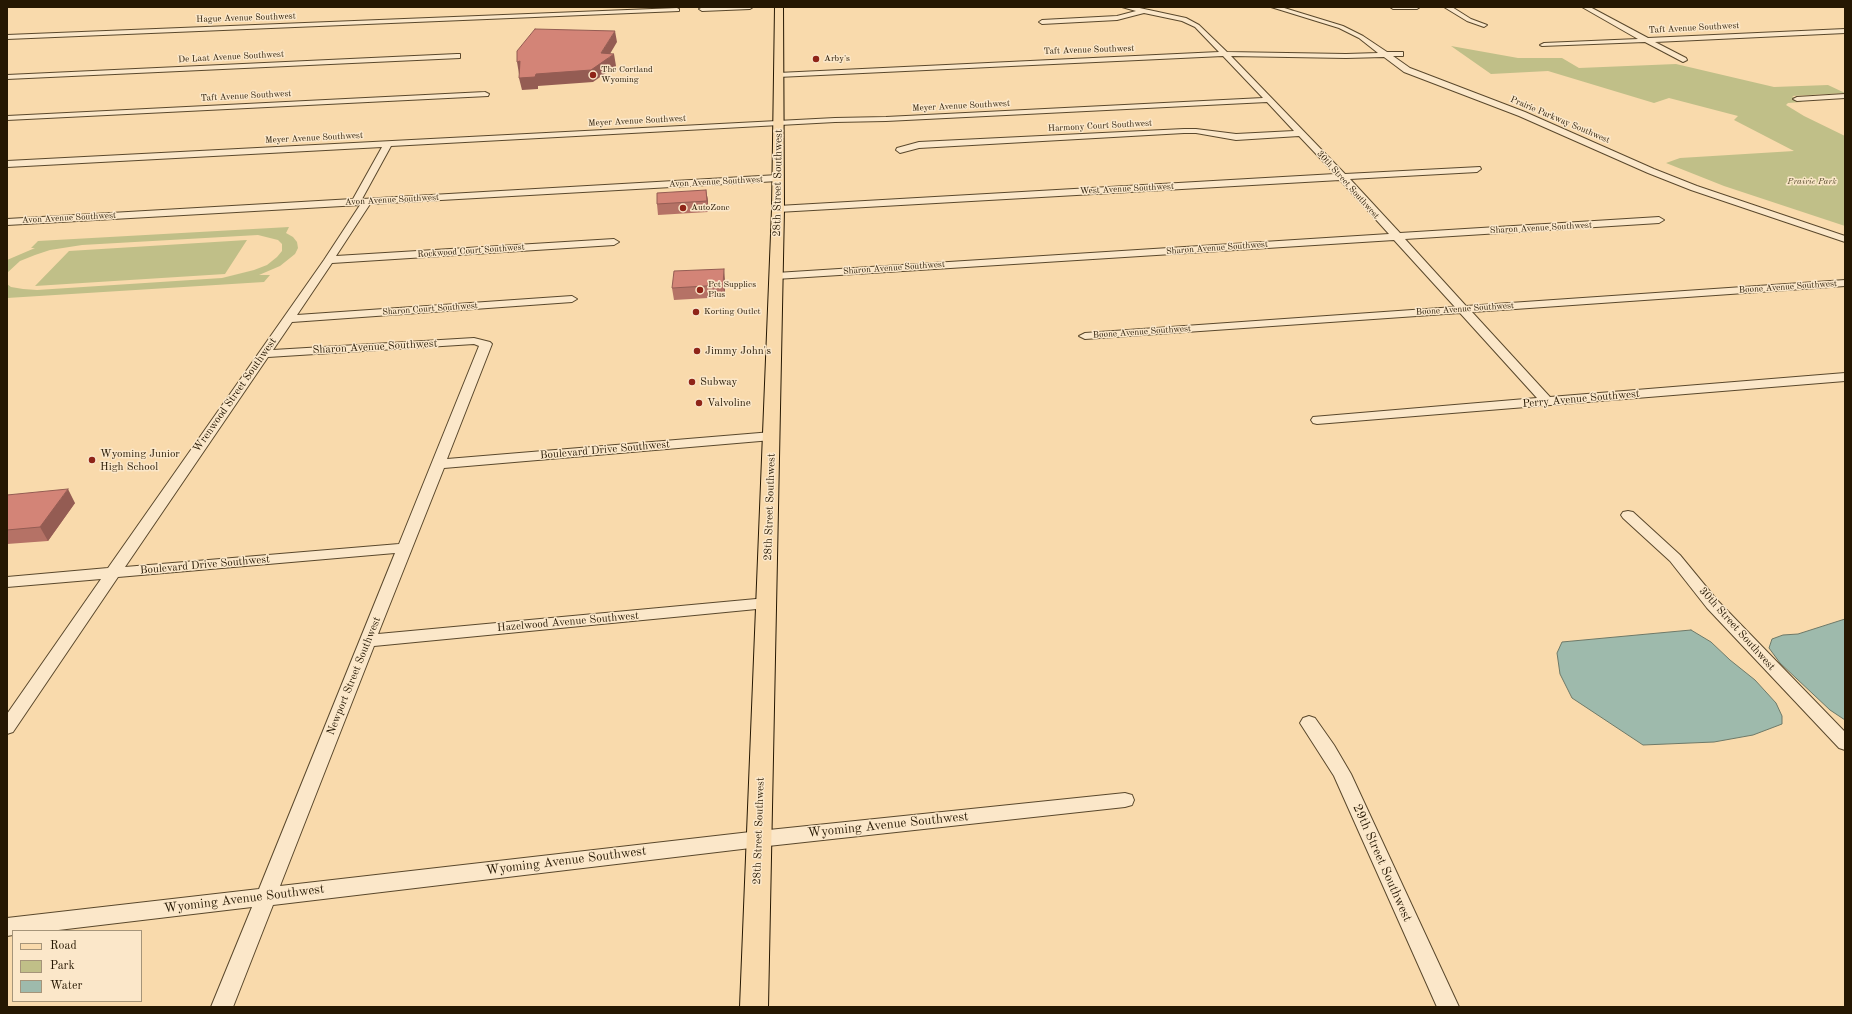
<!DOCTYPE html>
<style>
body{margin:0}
#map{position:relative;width:1852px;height:1014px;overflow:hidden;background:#f9daac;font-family:"Old Standard TT",serif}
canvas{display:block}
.frame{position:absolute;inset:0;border:8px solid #251702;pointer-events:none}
.legend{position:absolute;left:12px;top:930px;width:130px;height:72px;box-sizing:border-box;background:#fbe7c9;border:1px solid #a59479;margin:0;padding:5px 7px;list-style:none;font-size:12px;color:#251702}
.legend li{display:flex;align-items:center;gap:8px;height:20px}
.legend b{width:20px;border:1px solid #a59479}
</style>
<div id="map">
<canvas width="1852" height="1014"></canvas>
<div class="frame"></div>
<ul class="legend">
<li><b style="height:5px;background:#f9daac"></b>Road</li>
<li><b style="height:11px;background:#c0bf88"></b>Park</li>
<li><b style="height:11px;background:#9ebaac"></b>Water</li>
</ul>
</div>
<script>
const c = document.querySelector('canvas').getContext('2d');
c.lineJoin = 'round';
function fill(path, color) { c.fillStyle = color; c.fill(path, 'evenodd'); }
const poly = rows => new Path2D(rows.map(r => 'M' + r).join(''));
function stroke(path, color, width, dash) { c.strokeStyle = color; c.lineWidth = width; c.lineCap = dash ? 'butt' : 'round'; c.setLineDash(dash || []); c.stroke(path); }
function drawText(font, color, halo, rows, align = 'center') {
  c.font = font + ' "Old Standard TT",serif'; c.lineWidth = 3; c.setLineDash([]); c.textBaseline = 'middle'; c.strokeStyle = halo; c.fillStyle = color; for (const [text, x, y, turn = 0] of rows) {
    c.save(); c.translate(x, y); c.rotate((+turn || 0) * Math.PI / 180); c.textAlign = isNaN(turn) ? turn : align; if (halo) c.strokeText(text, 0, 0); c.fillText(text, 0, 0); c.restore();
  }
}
fill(poly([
 [1451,46,1518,58,1562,58,1579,68,1676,64,1774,87,1828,85,1845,93,1792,96,1802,102,1788,103,1786,105,1804,116,1845,136,1845,226,1724,186,1666,163,1680,158,1794,151,1734,120,1738,116,1669,98,1654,103,1548,71,1491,74],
 [289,227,286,233,293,237,297,242,298,248,295,254,280,266,259,275,270,275,264,282,7,298,7,284,11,287,23,289,37,290,222,278,254,270,267,265,277,257,282,251,282,244,278,240,258,235,82,245,50,250,35,255,20,261,7,273,7,260,35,248,31,248,38,241],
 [247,240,225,274,35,286,69,251]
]), '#c0bf88');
const water = poly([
 [1845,619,1845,720,1830,710,1780,663,1769,648,1772,639,1783,635,1798,634,1845,619],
 [1691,630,1711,642,1730,660,1755,680,1776,703,1782,716,1782,724,1753,735,1714,742,1643,745,1572,698,1560,674,1557,653,1562,642,1691,630]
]);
fill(water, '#9ebaac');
stroke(water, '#6e7968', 1);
const minor = poly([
 [753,7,750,9,702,11,699,9,703,7,753,7],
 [1122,7,1135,7,1186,18,1199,25,1227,52,1346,54,1378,53,1359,38,1339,28,1271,7,1281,7,1343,26,1363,36,1387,52,1403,52,1403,56,1393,56,1410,68,1525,112,1654,169,1697,186,1845,236,1845,242,1691,190,1648,173,1519,116,1404,72,1384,57,1346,58,1231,56,1345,174,1480,167,1481,169,1477,172,1350,179,1400,233,1659,217,1664,220,1659,223,1405,239,1466,306,1845,280,1845,286,1472,312,1550,397,1845,373,1845,381,1317,424,1313,423,1311,420,1313,417,1537,398,1460,313,1085,339,1079,336,1085,333,1455,307,1394,240,776,279,771,276,776,273,1389,234,1340,180,778,212,773,209,778,206,1335,174,1299,136,1236,140,1196,133,1184,133,919,148,900,153,896,150,897,148,919,142,1184,129,1196,129,1236,134,1294,131,1267,102,886,121,835,122,391,146,362,199,778,175,783,178,778,181,370,204,336,256,614,239,619,242,614,245,332,263,297,315,572,296,577,299,572,302,292,322,273,350,474,338,490,342,492,344,447,459,772,432,777,433,778,436,777,439,772,440,444,468,378,634,767,598,772,599,775,603,772,607,767,608,374,646,280,886,759,831,1125,793,1132,795,1134,800,1132,805,1125,807,759,847,273,905,233,1007,211,1007,252,907,50,931,13,931,13,935,7,936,7,918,259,889,395,553,118,577,13,732,7,734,7,714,101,579,7,587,7,577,108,568,324,260,360,205,7,225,7,219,353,199,382,147,7,167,7,161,835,118,886,117,1263,98,1223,56,778,77,774,75,778,73,1219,52,1195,27,1182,21,1144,13,1117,20,1042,24,1039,22,1042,20,1117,16,1136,11,1122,7],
 [474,344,479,346,399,544,125,567,268,357,474,344],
 [1390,7,1420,7,1417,9,1393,9,1390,7],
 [1444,7,1452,7,1471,19,1487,25,1484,27,1467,21,1444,7],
 [1582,7,1590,7,1648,38,1845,29,1845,33,1655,42,1686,58,1687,60,1683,62,1645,42,1542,46,1540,45,1544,43,1638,39,1582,7],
 [677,8,679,9,679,11,7,39,7,35,677,8],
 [457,54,460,54,460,58,7,79,7,75,457,54],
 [485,92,489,94,488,96,7,120,7,116,485,92],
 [1845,94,1845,98,1797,101,1793,99,1797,97,1845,94],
 [1628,511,1633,512,1680,555,1717,600,1845,732,1845,750,1839,748,1707,608,1670,561,1623,518,1621,515,1623,512,1628,511],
 [1309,716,1315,718,1334,745,1351,774,1459,1007,1437,1007,1334,776,1300,723,1303,718,1309,716]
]);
const major = poly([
 [775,7,783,7,784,209,768,1007,740,1007,772,209,775,7]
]);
stroke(minor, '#5a482c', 2);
stroke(major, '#251702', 2);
fill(minor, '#fbe7c9');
fill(major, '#f9daac');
fill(poly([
 [706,190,708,201,708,212,658,215,657,204],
 [725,280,725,297,674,300,672,288],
 [7,495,75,503,48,541,7,544]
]), '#b57266');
fill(poly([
 [615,31,617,42,607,59,614,54,616,66,593,82,538,86,538,89,522,90,519,78,601,53],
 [520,61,523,73,519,74,517,62],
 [706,190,708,201,708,212],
 [724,269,725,280,725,297,723,285],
 [68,489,75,503,48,541,40,527]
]), '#945c53');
const building = poly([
 [535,29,615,31,601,53,614,54,591,70,536,74,535,77,519,78,520,61,517,62,517,51,535,29],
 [706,190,707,201,657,204,657,193,706,190],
 [724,269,723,285,672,288,674,271,724,269],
 [68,489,40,527,7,530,7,495,68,489]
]);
fill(building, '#d38477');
stroke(building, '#945c53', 1);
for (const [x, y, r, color] of [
 [816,59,4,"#8f2418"],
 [593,75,4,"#8f2418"],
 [683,208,4,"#8f2418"],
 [700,290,4,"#8f2418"],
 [696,312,4,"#8f2418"],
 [697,351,4,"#8f2418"],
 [692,382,4,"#8f2418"],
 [699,403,4,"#8f2418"],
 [92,460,4,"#8f2418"]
]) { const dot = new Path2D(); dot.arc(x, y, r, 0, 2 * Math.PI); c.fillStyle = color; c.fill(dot); stroke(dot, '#fbe7c9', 1.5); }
drawText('9px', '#251702', '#fbe7c9', [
 ["Hague Avenue Southwest",246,18,-2],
 ["Taft Avenue Southwest",1694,28,-3],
 ["Taft Avenue Southwest",1089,50,-2],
 ["De Laat Avenue Southwest",231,57,-3],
 ["Taft Avenue Southwest",246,96,-3],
 ["Meyer Avenue Southwest",961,106,-3],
 ["Prairie Parkway Southwest",1560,120,23],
 ["Meyer Avenue Southwest",637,121,-3],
 ["Harmony Court Southwest",1100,126,-3],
 ["Meyer Avenue Southwest",314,138,-3],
 ["Avon Avenue Southwest",716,182,-3],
 ["30th Street Southwest",1348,185,48],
 ["West Avenue Southwest",1127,189,-3],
 ["Avon Avenue Southwest",392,200,-3],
 ["Avon Avenue Southwest",69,218,-3],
 ["Sharon Avenue Southwest",1541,228,-3],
 ["Sharon Avenue Southwest",1217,248,-4],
 ["Rockwood Court Southwest",471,251,-4],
 ["Sharon Avenue Southwest",894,268,-4],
 ["Boone Avenue Southwest",1788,287,-4],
 ["Sharon Court Southwest",430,309,-4],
 ["Boone Avenue Southwest",1465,309,-4],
 ["Boone Avenue Southwest",1142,332,-4]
]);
drawText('9px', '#251702', '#fbe7c9', [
 ["Arby's",824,59],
 ["The Cortland",601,70],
 ["Wyoming",601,80],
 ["AutoZone",691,208],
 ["Pet Supplies",708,285],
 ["Plus",708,295],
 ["Korting Outlet",704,312]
], 'left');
drawText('italic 9px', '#54492a', '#fbe7c9', [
 ["Prairie Park",1812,182]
]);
drawText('11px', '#251702', '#fbe7c9', [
 ["28th Street Southwest",778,183,-89],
 ["Sharon Avenue Southwest",375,347,-3],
 ["Wrenwood Street Southwest",235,395,-55],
 ["Perry Avenue Southwest",1581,399,-5],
 ["Boulevard Drive Southwest",605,450,-5],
 ["28th Street Southwest",770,507,-88],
 ["Boulevard Drive Southwest",205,565,-5],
 ["Hazelwood Avenue Southwest",568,622,-5],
 ["30th Street Southwest",1737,629,48],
 ["Newport Street Southwest",354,676,-68],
 ["28th Street Southwest",759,831,-88]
]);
drawText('11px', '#251702', '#fbe7c9', [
 ["Jimmy John's",705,351],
 ["Subway",700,382],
 ["Valvoline",707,403],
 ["Wyoming Junior",100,454],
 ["High School",100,467]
], 'left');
drawText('13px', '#251702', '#fbe7c9', [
 ["Wyoming Avenue Southwest",888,825,-6],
 ["Wyoming Avenue Southwest",566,861,-7],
 ["29th Street Southwest",1382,863,66],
 ["Wyoming Avenue Southwest",244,899,-7]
]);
</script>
